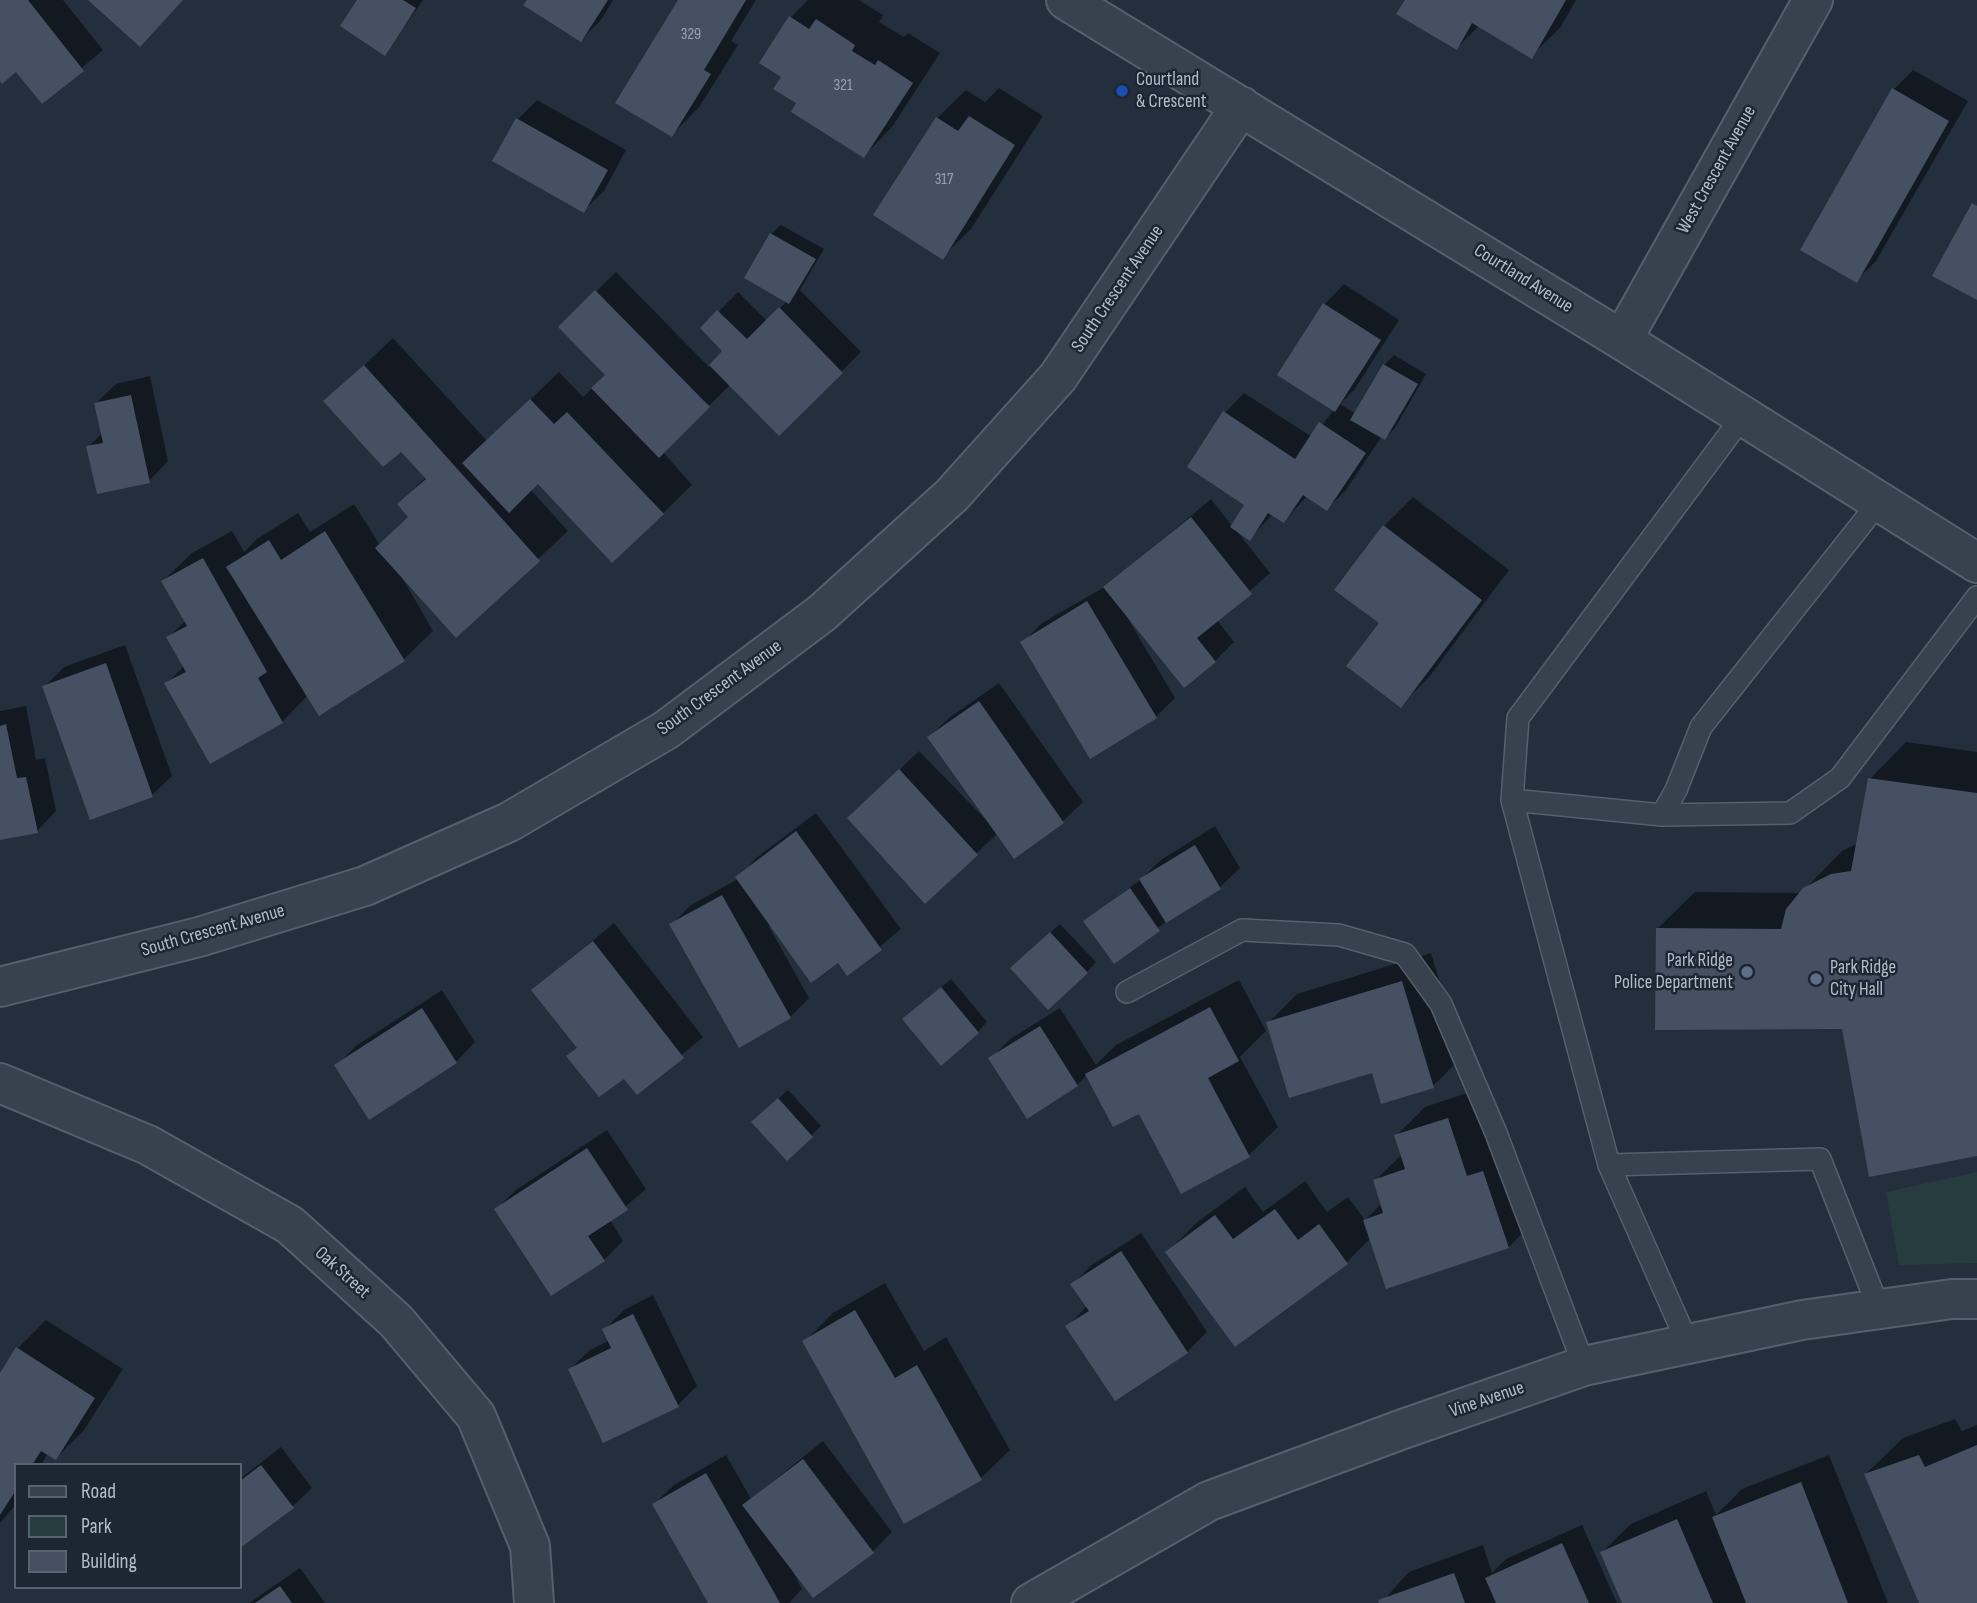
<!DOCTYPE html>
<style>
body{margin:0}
#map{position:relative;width:1977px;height:1603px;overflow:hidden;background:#242f3e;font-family:"Sofia Sans Condensed",sans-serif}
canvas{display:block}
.legend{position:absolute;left:14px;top:1463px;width:228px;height:126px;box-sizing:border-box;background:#1d2633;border:2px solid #59626f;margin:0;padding:9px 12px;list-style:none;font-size:21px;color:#b4bcc9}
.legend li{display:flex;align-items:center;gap:14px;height:35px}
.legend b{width:35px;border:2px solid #59626f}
</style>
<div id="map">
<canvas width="1977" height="1603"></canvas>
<ul class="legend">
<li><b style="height:9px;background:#38414e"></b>Road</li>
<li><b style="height:19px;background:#263c3f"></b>Park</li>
<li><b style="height:19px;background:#455162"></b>Building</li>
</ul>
</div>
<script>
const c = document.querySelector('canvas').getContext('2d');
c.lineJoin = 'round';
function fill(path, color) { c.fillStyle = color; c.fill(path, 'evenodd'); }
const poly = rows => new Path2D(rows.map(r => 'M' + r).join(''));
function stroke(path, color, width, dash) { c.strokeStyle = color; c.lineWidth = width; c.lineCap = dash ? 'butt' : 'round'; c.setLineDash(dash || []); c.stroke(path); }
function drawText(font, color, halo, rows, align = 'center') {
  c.font = font + ' "Sofia Sans Condensed",sans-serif'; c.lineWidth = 5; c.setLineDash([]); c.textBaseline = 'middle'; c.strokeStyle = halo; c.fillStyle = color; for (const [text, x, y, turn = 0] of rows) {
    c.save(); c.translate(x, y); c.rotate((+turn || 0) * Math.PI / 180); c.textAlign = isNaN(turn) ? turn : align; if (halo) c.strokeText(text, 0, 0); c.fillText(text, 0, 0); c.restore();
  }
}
fill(poly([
 [1977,1172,1977,1263,1899,1265,1886,1192]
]), '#263c3f');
fill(poly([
 [0,0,63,0,103,50,42,102,16,70,0,78],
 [359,0,423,0,385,54],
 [529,0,613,0,601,20,581,40],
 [680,0,756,0,731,41,738,45,700,106,672,135],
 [808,0,859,0,883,15,879,22,904,37,908,33,940,53,892,127,864,156,798,103,783,76,791,17],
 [1407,0,1576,0,1560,28,1531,56,1479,26,1457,48],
 [1913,70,1968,101,1876,261,1857,280,1894,89],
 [999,88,1043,116,971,229,942,257,937,118,966,90,985,102],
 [537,100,626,150,604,191,584,210,518,119],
 [781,225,824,249,800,290,861,352,779,434,730,385,663,452,692,485,663,513,538,482,530,489,568,531,456,635,399,572,433,631,404,659,319,713,308,695,282,722,166,684,184,666,169,637,186,620,163,581,192,553,232,531,244,552,257,539,298,513,310,532,354,504,380,545,410,516,399,504,426,477,401,449,326,401,393,338,487,441,559,372,583,397,607,374,560,327,616,272,709,367,725,351,702,328,738,292,767,321,787,301,771,234],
 [1344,284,1399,320,1354,390,1340,404,1356,414,1384,365,1394,355,1426,374,1395,428,1385,438,1382,436,1346,490,1327,509,1307,496,1284,521,1273,514,1250,538,1236,530,1270,573,1217,620,1234,642,1215,661,1128,619,1175,698,1156,717,1022,643,1042,623,1108,585,1211,499,1232,526,1246,504,1225,413,1244,393,1312,437,1334,410,1279,374,1325,304],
 [150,376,168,461,149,481,88,447,102,433,96,403,116,384],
 [1413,497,1509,570,1429,677,1400,706,1381,623,1384,526],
 [125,645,172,776,152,795,91,817,44,687,64,667],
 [999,683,1083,802,1063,821,1014,857,997,834,926,901,869,799,919,751,993,827,929,737,949,718],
 [26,706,36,760,45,758,56,811,37,831,0,838,0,711],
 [1906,742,1977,752,1977,1155,1844,1027,1658,928,1695,892,1801,893,1842,851,1858,843,1870,779],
 [816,813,901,929,848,973,838,960,768,925,809,998,790,1017,672,924,691,905,738,879,756,858],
 [1215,826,1240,868,1220,887,1168,920,1114,962,1085,921,1140,880,1161,860],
 [614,923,703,1037,637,1092,624,1076,578,1047,534,990],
 [1060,924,1096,962,1087,972,1022,958],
 [1431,953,1462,1057,1433,1086,1373,1071,1268,1023,1297,994],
 [951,979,987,1022,978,1032,914,1010],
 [1239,980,1266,1031,1240,1057,1278,1127,1249,1155,1139,1111,1087,1075,1077,1085,991,1059,1010,1039,1060,1008,1096,1065,1116,1045],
 [442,990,475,1042,456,1062,337,1065,356,1046],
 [788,1090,821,1126,787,1158,763,1112],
 [1476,1090,1495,1149,1512,1143,1537,1218,1509,1247,1371,1238,1347,1262,1168,1252,1196,1223,1245,1187,1263,1212,1305,1181,1327,1212,1348,1197,1365,1220,1382,1203,1375,1181,1402,1154,1396,1136,1425,1107],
 [607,1130,646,1189,610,1220,623,1241,604,1260,496,1209,516,1190],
 [1141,1233,1207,1332,1187,1352,1116,1399,1068,1326,1087,1306,1072,1284,1092,1265],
 [885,1283,924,1351,946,1337,1010,1450,981,1478,905,1521,804,1342,833,1313],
 [653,1295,697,1386,678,1405,570,1369,590,1350,610,1340,605,1329,624,1310],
 [46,1320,123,1369,84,1430,56,1458,48,1453,41,1465,16,1465,16,1504,0,1523,0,1376,18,1348],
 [1955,1419,1962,1431,1977,1425,1977,1603,1921,1603,1866,1474,1903,1438],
 [823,1441,892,1532,873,1551,793,1572,802,1589,789,1603,710,1603,654,1504,674,1485,726,1455,751,1499],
 [281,1447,312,1488,292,1507,240,1546,240,1479],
 [1829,1455,1888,1603,1624,1603,1602,1552,1631,1524,1706,1491,1716,1515,1742,1489],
 [1582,1525,1617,1603,1381,1603,1409,1572,1483,1545,1492,1573,1506,1559],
 [300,1568,325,1603,249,1603]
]), '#0007');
fill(poly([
 [0,0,28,0,84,71,42,104,16,72,2,84,0,81],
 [88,0,183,0,140,47],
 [357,0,403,0,416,8,385,56,340,26],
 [527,0,608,0,581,42,523,5],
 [678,0,746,0,704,70,711,74,672,137,615,103],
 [1405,0,1566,0,1532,59,1472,23,1457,50,1396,14],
 [789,16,809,29,816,19,855,45,852,51,875,65,878,60,913,83,864,158,791,112,796,103,773,89,781,77,759,63],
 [1892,88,1949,121,1857,283,1800,250],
 [969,116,1015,145,943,260,873,215,936,117,958,131],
 [516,118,608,170,584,213,492,161],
 [1972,203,1977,206,1977,300,1932,276],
 [770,233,816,259,789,304,744,278],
 [595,290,710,407,659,458,591,388,605,375,558,327],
 [1323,303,1381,340,1335,412,1277,375],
 [779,307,843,373,779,436,709,365,722,351,700,328,717,310,747,339],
 [1383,364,1418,384,1385,440,1350,420],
 [364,365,540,561,456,638,375,548,408,517,397,504,426,479,401,452,383,467,323,401],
 [131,395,150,483,97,494,86,446,103,443,94,403],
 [530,399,554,424,567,412,664,514,612,563,538,484,509,513,462,463],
 [1223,411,1295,459,1319,422,1366,453,1327,511,1303,495,1284,523,1268,513,1250,541,1230,527,1244,505,1187,467],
 [1191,517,1252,594,1197,638,1216,662,1184,688,1103,587],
 [1383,525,1482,600,1401,708,1346,666,1379,623,1334,590],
 [325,531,405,661,319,716,226,567,269,540,281,560],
 [203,558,267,672,258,678,283,723,210,764,164,683,186,672,166,637,187,626,161,581],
 [1087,601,1157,718,1090,759,1020,642],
 [106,663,153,797,90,820,42,686],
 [979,701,1064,823,1014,859,927,737],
 [6,724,17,778,26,777,38,833,0,840,0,726],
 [899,769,978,855,925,904,847,818],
 [1868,778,1977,793,1977,1156,1869,1177,1842,1029,1655,1030,1656,928,1781,929,1786,909,1803,888,1831,874,1851,871],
 [796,831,882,950,847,976,838,963,811,983,735,877],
 [1195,845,1221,889,1166,923,1139,879],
 [1130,888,1160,931,1114,964,1083,921],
 [722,895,791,1018,739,1048,669,924],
 [1050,932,1088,973,1048,1010,1010,968],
 [593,941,684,1058,637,1095,624,1079,599,1097,566,1056,577,1048,531,990],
 [1402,981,1434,1088,1381,1104,1372,1073,1289,1098,1266,1022],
 [941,987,979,1033,941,1066,902,1019],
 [1210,1007,1239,1061,1208,1078,1250,1157,1181,1194,1139,1114,1113,1127,1085,1074],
 [422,1008,457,1063,369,1120,334,1065],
 [1040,1026,1078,1086,1027,1119,988,1058],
 [778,1098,813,1137,787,1161,751,1122],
 [1448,1118,1467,1176,1483,1171,1509,1248,1386,1289,1363,1220,1383,1213,1373,1180,1405,1169,1394,1135],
 [587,1148,628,1210,588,1236,605,1261,551,1296,494,1209],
 [1275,1209,1298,1240,1319,1224,1348,1264,1235,1347,1165,1252,1215,1215,1233,1239],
 [1121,1251,1188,1353,1115,1401,1065,1326,1089,1311,1070,1284],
 [855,1310,895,1378,917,1365,982,1480,904,1524,802,1341],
 [633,1314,679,1407,603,1443,568,1369,611,1348,602,1329],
 [16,1347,95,1398,56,1460,41,1451,32,1465,16,1465,16,1490,0,1515,0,1373],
 [1977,1445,1977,1603,1919,1603,1864,1474,1919,1455,1925,1467],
 [803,1459,874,1553,813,1598,742,1505],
 [261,1465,294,1508,240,1548,240,1481],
 [706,1473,780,1603,708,1603,652,1504],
 [1801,1482,1848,1603,1746,1603,1712,1517],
 [1677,1519,1713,1603,1622,1603,1600,1552],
 [1562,1543,1589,1603,1496,1603,1485,1578],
 [1454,1573,1465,1603,1379,1603,1378,1600],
 [280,1586,292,1603,255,1603]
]), '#455162');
const lane = poly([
 [1743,416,1518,718,1512,800,1609,1165,1820,1159,1879,1309],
 [1512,800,1662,815,1790,813,1840,778,1977,597],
 [1662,815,1676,790,1701,727,1879,502],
 [1127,992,1242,930,1339,935,1405,954,1441,1004,1496,1133,1584,1366],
 [1609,1165,1688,1344]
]);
const street = poly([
 [1066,0,1622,340,1977,563],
 [1622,340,1813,0],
 [0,987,199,937,365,886,509,822,666,730,822,613,952,495,1058,377,1241,106],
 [0,1083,148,1145,290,1225,396,1321,476,1416,530,1546,534,1603],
 [1031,1603,1209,1501,1403,1429,1584,1366,1802,1320,1952,1299,1977,1299]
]);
stroke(lane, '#565f6c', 24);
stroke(street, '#565f6c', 42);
stroke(lane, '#38414e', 21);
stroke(street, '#38414e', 38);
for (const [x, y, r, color] of [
 [1122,91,7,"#1a4fb4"],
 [1747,972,7,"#5c6f8a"],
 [1816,979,7,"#5c6f8a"]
]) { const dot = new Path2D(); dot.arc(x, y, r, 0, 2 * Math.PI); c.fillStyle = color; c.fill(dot); stroke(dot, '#1d2633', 2.5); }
drawText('16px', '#98a1af', null, [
 ["329",691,35],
 ["321",843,86],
 ["317",944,180]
]);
drawText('19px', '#b4bcc9', '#1d2633', [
 ["Courtland",1136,80],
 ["& Crescent",1136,102],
 ["Park Ridge",1733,961,"right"],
 ["Police Department",1733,983,"right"],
 ["Park Ridge",1830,968],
 ["City Hall",1830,990]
], 'left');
drawText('19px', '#b4bcc9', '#1d2633', [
 ["West Crescent Avenue",1717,170,-61],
 ["Courtland Avenue",1523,279,32],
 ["South Crescent Avenue",1118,289,-56],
 ["South Crescent Avenue",720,688,-36],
 ["South Crescent Avenue",213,931,-16],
 ["Oak Street",342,1273,42],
 ["Vine Avenue",1487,1400,-19]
]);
</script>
